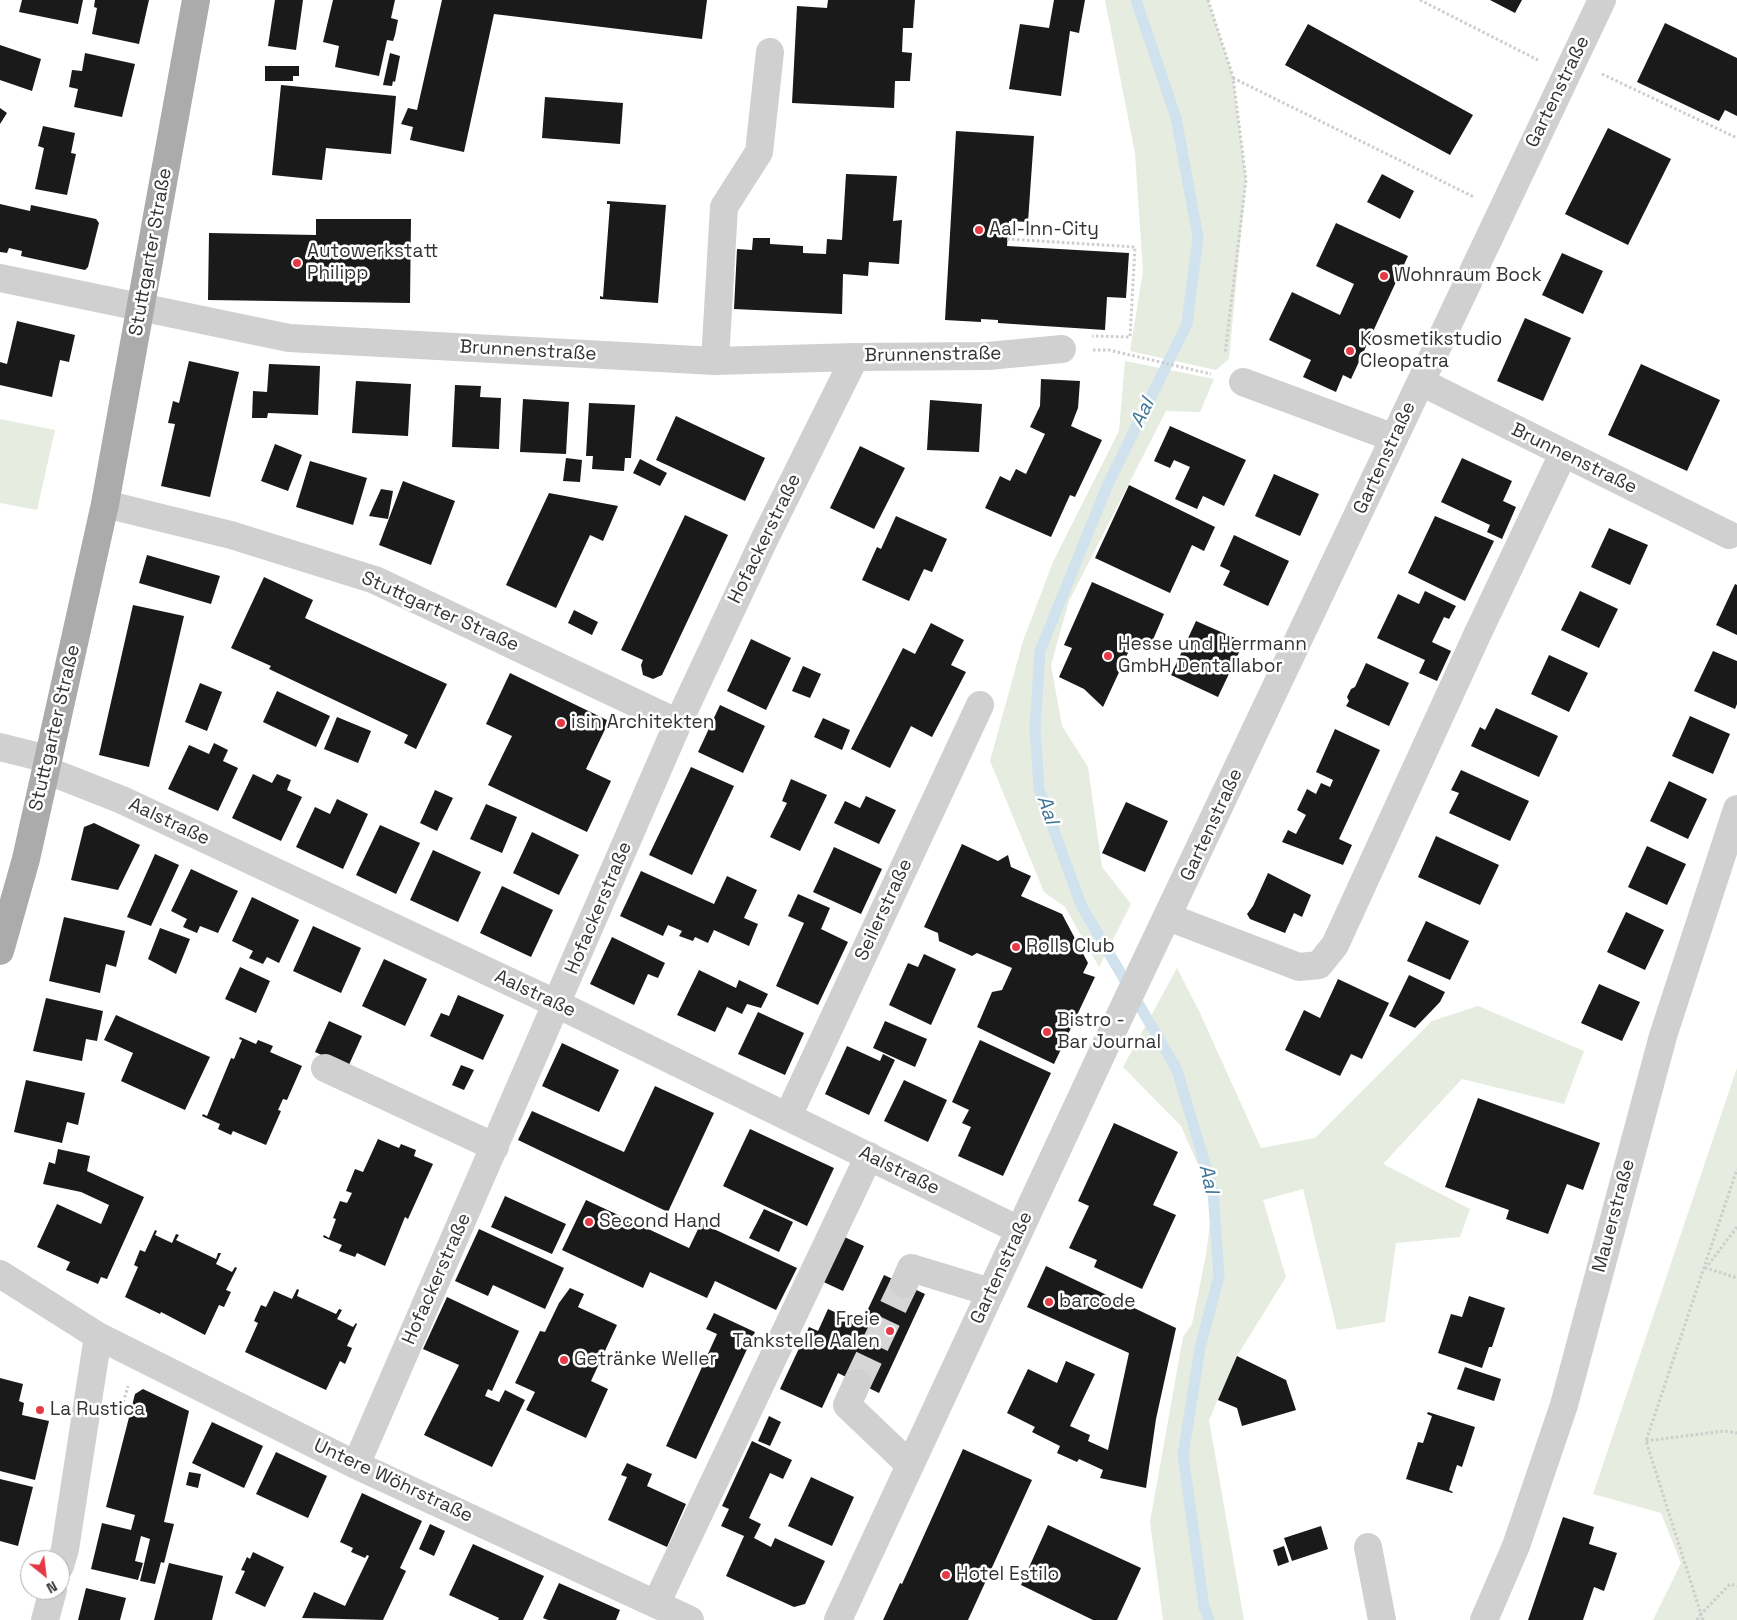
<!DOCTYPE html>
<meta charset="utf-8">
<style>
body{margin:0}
#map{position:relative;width:1737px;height:1620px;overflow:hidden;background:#fff;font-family:"Space Grotesk",sans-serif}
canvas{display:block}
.north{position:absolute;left:20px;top:1550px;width:50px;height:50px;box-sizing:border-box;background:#fff;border:1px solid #adadad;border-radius:50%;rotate:151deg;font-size:14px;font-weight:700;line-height:20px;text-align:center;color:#333}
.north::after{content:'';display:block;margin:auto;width:18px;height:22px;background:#e63946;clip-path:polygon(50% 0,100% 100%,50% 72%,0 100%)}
</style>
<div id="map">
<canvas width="1737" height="1620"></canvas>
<div class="north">N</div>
</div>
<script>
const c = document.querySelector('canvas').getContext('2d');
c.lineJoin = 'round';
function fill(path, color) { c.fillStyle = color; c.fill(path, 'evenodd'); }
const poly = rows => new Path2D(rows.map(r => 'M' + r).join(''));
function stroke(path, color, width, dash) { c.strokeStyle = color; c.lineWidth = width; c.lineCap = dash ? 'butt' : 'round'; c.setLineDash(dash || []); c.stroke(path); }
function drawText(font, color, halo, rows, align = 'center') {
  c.font = font + ' "Space Grotesk",sans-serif'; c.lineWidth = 5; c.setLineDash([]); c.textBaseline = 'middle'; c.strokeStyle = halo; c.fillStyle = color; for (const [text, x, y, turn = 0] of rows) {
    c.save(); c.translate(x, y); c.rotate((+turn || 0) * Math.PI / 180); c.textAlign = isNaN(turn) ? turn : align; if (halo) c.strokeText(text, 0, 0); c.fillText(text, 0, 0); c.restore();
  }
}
fill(poly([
 [1105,0,1208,0,1233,77,1246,180,1229,359,1216,370,1130,351,1143,271,1135,153],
 [1125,361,1214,379,1200,412,1166,411,1069,601,1051,665,1062,726,1088,767,1102,867,1131,904,1099,967,1065,907,1044,892,990,761,1023,641,1053,562,1119,431],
 [0,419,55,430,37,510,0,503],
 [1177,968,1200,1013,1261,1148,1315,1138,1432,1021,1478,1006,1584,1051,1564,1104,1462,1079,1383,1164,1470,1209,1460,1237,1396,1243,1385,1322,1337,1330,1303,1189,1263,1200,1286,1277,1237,1356,1209,1420,1244,1620,1163,1620,1150,1522,1183,1337,1192,1324,1206,1255,1213,1199,1181,1126,1123,1067],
 [1737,1068,1737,1620,1653,1620,1681,1563,1661,1513,1593,1494]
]), '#e6ecdf');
stroke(poly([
 [1136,0,1176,118,1198,237,1187,324,1108,484,1040,651,1035,728,1039,789,1081,905,1177,1070,1213,1191,1219,1276,1200,1348,1183,1455,1204,1607,1209,1620]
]), '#cfe2ee', 11);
fill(poly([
 [22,0,83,0,78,24,19,12],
 [95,0,149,0,139,44,92,34,97,8,94,7],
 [275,0,303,0,296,50,268,46],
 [333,0,395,0,391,18,398,20,395,35,393,41,387,40,379,76,335,67,339,46,323,42],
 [442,0,707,0,702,39,494,14,464,152,410,140,413,127,401,124,408,108,417,110],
 [828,0,915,0,913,28,903,28,902,52,912,53,910,81,895,81,894,108,792,103,797,6,827,8],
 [1085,0,1079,33,1070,31,1061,96,1009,89,1020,24,1049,28,1054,0],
 [1490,0,1522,0,1515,13],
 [1665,23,1737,58,1737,116,1725,110,1719,121,1637,82],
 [1308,24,1473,115,1450,155,1285,65],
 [0,45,41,59,32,91,0,80],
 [85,53,135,64,122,117,74,107,78,89,69,87,72,70,82,71],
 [390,53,400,56,395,82,393,81,392,86,383,85],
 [265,66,299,66,299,76,293,76,293,81,265,81],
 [281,85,396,96,391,154,326,148,322,180,272,175],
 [545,97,623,103,620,144,542,138],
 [0,108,7,113,0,124],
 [43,126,75,133,71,153,76,154,67,195,35,189,44,148,38,146],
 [1608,128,1671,159,1628,245,1565,214],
 [956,131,1034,136,1028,222,1009,221,1007,246,1129,253,1126,298,1107,297,1105,330,998,323,998,320,981,319,981,322,945,320],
 [846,174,897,176,893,221,902,220,899,264,869,262,868,276,843,274,842,314,734,309,737,249,752,250,753,238,770,238,770,244,803,246,803,253,826,254,827,239,842,240],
 [1382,174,1414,191,1400,219,1367,202],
 [607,201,666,205,658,303,600,299,600,296,603,297,610,204,607,204],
 [0,204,30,211,31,205,96,219,99,223,88,267,85,270,21,256,22,251,9,248,7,253,0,252],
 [316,219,411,219,410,303,208,300,209,233,316,235],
 [1336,223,1408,256,1351,379,1343,375,1336,392,1303,377,1311,360,1269,340,1292,292,1340,315,1354,284,1316,266],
 [1562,253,1603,271,1583,314,1542,295],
 [1525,318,1571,338,1543,401,1497,381],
 [17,321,75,335,69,362,60,360,52,397,0,385,0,362,7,364],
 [189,361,239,372,210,497,161,486,175,424,168,423,173,401,179,403],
 [269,364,320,366,318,415,268,413,267,418,252,418,253,391,267,392],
 [1641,364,1720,400,1687,471,1608,435],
 [1041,379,1080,381,1078,408,1071,426,1102,440,1075,497,1070,495,1051,537,985,508,1000,476,1010,481,1016,469,1026,474,1045,434,1030,427,1040,406],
 [356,381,411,384,408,436,352,433],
 [455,385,481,386,480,397,501,398,499,449,452,447],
 [523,399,569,402,566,454,520,452],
 [930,400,982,404,979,452,927,450],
 [589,403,635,405,631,458,625,458,624,471,592,469,593,456,586,456],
 [676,416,765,458,745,501,656,460],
 [1170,426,1246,460,1224,506,1203,496,1197,509,1175,499,1190,467,1174,460,1170,468,1154,461],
 [275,444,302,455,288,491,261,481],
 [860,446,905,468,874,529,830,508],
 [566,458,582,460,580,482,563,481],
 [1462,458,1512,481,1503,501,1516,507,1502,539,1487,532,1490,525,1441,502],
 [640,459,667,473,660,486,633,473],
 [310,461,367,478,353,525,296,507],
 [1274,474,1319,494,1300,536,1255,516],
 [403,481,455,501,431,565,379,545],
 [1129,485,1215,527,1204,551,1192,545,1170,593,1095,558],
 [381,489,393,491,388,519,369,516],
 [549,493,618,506,603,541,590,535,556,608,506,585],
 [685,515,728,535,662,675,653,679,643,675,641,665,643,660,621,650],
 [896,516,947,539,932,572,924,569,909,601,862,580,877,547,881,549],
 [1435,516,1494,541,1465,601,1408,573],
 [1609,528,1648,545,1630,585,1591,567],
 [1234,535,1289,561,1268,606,1223,585,1230,571,1220,566],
 [147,555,220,576,211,604,139,583],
 [264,577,313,600,305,618,447,684,416,749,404,743,408,735,269,669,271,666,231,648],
 [1092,582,1164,614,1149,649,1133,642,1103,707,1084,689,1059,677,1072,648,1064,645],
 [1735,584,1737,585,1737,635,1716,625],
 [1425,591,1456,606,1449,619,1444,617,1432,642,1451,651,1437,681,1419,673,1425,660,1377,638,1398,594,1419,604],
 [1580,591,1618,609,1599,648,1561,630],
 [133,605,184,616,149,767,99,755],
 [574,610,598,622,592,635,568,623],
 [1196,621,1244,642,1218,697,1171,675],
 [931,623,964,640,951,665,966,672,932,737,911,726,890,768,851,749,903,648,915,654],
 [751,639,791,658,766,710,727,691],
 [1713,651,1737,661,1737,704,1735,709,1694,691],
 [1549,655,1588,673,1569,712,1531,694],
 [1366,663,1409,683,1389,726,1346,706,1349,701,1347,697,1351,689,1355,687],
 [803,666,821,674,810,698,792,691],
 [510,673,609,721,586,769,611,781,587,832,488,785,512,736,486,724],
 [200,683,222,692,207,731,185,722],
 [277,691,330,716,316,747,263,722],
 [720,705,765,726,743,773,698,752],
 [1496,708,1558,736,1539,777,1471,746,1480,727,1485,730],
 [1690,716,1730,734,1713,774,1672,756],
 [337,717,371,731,358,763,324,749],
 [823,718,850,730,842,750,814,737],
 [1335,729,1380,750,1339,839,1352,845,1343,865,1282,842,1288,830,1296,834,1306,815,1297,810,1307,789,1316,794,1321,783,1330,787,1333,780,1316,772],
 [214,743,228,750,223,761,238,768,218,811,168,789,189,745,209,754],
 [691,767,734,786,692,875,649,855],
 [1461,770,1529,801,1510,841,1449,813,1459,793,1451,790],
 [253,774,272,783,277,774,291,780,287,790,302,797,281,841,232,818],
 [791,779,827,795,800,851,770,837,787,803,782,801],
 [1669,781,1707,799,1688,839,1650,821],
 [435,790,453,798,437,831,420,823],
 [866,796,896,810,879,844,834,823,845,801,860,808],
 [337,799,368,814,343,869,296,847,315,807,330,814],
 [1126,802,1168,821,1145,872,1102,853],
 [486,804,517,817,502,853,470,839],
 [94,823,140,845,118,890,71,880,84,827],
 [380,825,420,843,396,894,356,875],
 [532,832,579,855,559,895,513,873],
 [1436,836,1499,865,1480,905,1418,877],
 [962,844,998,861,1008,855,1011,867,1031,876,1021,896,1062,914,1088,963,1083,973,1095,977,1054,1064,977,1027,992,992,1002,990,1012,968,977,953,972,956,939,941,938,933,924,927],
 [1647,846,1686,864,1667,905,1628,887],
 [834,847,882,869,861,914,813,892],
 [433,850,481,872,458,922,410,900],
 [155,854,179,865,151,926,127,917],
 [191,869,238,891,218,933,200,926,197,933,183,927,187,919,171,911],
 [641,871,714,904,727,876,757,890,744,918,758,924,749,946,714,930,708,943,695,937,693,941,679,936,682,931,668,925,663,936,620,916],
 [1268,873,1311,895,1302,917,1294,913,1285,933,1250,919,1247,914,1253,906],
 [502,886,553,910,531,957,480,933],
 [798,894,830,908,821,929,848,942,818,1005,776,986,804,923,788,916],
 [252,897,299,920,279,963,267,957,263,964,249,958,253,951,232,941],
 [1626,912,1664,930,1645,970,1607,952],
 [64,917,125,931,116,967,106,964,100,993,49,981],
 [1426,921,1469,941,1450,980,1407,961],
 [313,926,361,948,341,993,293,971],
 [160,928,190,939,176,974,148,959],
 [612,937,665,963,658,978,648,974,634,1005,590,984],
 [924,954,956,969,931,1025,889,1005,908,963,918,967],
 [384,959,427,979,405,1026,362,1006],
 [240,967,270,981,256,1013,225,999],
 [699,970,736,988,739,980,768,994,761,1008,747,1004,742,1014,727,1007,715,1032,677,1015],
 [1409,975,1445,992,1440,1002,1415,1028,1389,1016],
 [1338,979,1389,1003,1362,1059,1351,1054,1340,1076,1285,1050,1304,1010,1320,1018],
 [1599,984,1640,1002,1622,1041,1581,1023],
 [458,995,504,1015,483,1060,430,1036,441,1013,449,1016],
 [46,998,103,1011,97,1041,86,1039,82,1061,33,1051],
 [758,1012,804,1033,785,1075,738,1054],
 [116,1015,210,1057,185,1110,121,1081,133,1053,104,1040],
 [329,1021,362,1036,348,1067,315,1052],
 [885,1021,927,1039,915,1067,873,1048],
 [240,1037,256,1044,258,1040,273,1046,270,1052,302,1066,287,1100,283,1099,278,1110,281,1111,266,1145,233,1131,231,1135,218,1129,220,1124,202,1116,203,1114,207,1116,231,1058,234,1059,242,1040,239,1039],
 [980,1040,1051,1073,1003,1176,958,1156,971,1127,962,1123,969,1110,952,1102],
 [562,1043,619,1070,599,1112,542,1086],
 [847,1046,880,1061,883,1054,895,1060,869,1115,825,1094],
 [461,1065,474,1070,464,1090,452,1085],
 [26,1080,85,1093,78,1125,67,1122,62,1143,14,1132],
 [904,1080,947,1100,928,1142,884,1121],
 [655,1086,714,1113,668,1212,518,1140,532,1111,624,1152],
 [1478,1098,1600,1143,1583,1190,1567,1184,1548,1234,1506,1219,1509,1210,1445,1187],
 [1114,1123,1178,1152,1153,1205,1176,1215,1142,1289,1094,1267,1097,1260,1069,1248,1089,1206,1078,1201],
 [750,1129,834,1168,807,1226,723,1186],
 [378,1139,399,1148,401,1144,416,1150,414,1156,433,1164,408,1219,405,1217,385,1266,357,1253,355,1257,339,1251,342,1245,323,1237,324,1235,329,1238,336,1219,333,1218,340,1201,347,1203,352,1193,346,1191,355,1169,363,1172],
 [58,1149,90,1156,87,1171,144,1197,107,1279,101,1277,98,1284,66,1270,70,1262,37,1247,57,1204,101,1224,109,1205,81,1192,43,1184,49,1162,55,1164],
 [505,1196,566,1224,552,1254,491,1227],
 [586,1200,689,1248,701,1223,797,1268,776,1310,715,1281,707,1298,650,1272,643,1288,562,1250],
 [764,1209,793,1222,779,1252,749,1238],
 [479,1229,564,1268,545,1309,493,1285,488,1296,455,1281],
 [155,1230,157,1231,155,1235,172,1243,176,1234,179,1235,176,1240,216,1259,218,1253,221,1253,216,1264,232,1272,235,1267,237,1268,226,1290,231,1292,224,1307,219,1305,205,1335,161,1312,160,1314,125,1297,138,1267,134,1265,140,1250,145,1252],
 [838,1234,864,1246,843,1291,817,1279],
 [1046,1266,1176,1328,1156,1419,1146,1488,1100,1478,1103,1470,1079,1459,1077,1462,1057,1453,1060,1446,1032,1432,1035,1427,1007,1413,1028,1369,1057,1383,1066,1361,1095,1374,1070,1426,1090,1435,1088,1441,1108,1450,1129,1353,1027,1307],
 [884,1275,925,1294,879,1393,838,1373,822,1408,780,1389,809,1327,818,1331,828,1309,861,1324],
 [570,1288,584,1294,578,1307,617,1325,591,1381,608,1389,586,1438,526,1410,535,1392,515,1383,540,1331,545,1332,559,1303],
 [297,1289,299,1290,297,1296,336,1314,339,1309,342,1310,337,1319,353,1327,356,1323,357,1324,347,1346,352,1348,345,1364,340,1361,326,1390,245,1352,258,1323,254,1321,261,1305,266,1307,274,1291,292,1299],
 [1469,1296,1505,1308,1492,1347,1489,1347,1482,1368,1438,1353,1451,1314,1462,1317],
 [447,1297,519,1331,492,1391,488,1389,485,1396,499,1402,505,1390,525,1400,492,1467,424,1435,459,1365,423,1349],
 [714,1313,755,1332,696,1459,666,1446,717,1334,706,1329],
 [1237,1356,1286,1380,1296,1410,1242,1426,1237,1408,1218,1400],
 [1465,1367,1501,1379,1494,1401,1457,1389],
 [0,1378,23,1384,19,1401,24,1403,22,1415,49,1421,35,1480,0,1471],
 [143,1389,189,1411,164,1522,174,1524,164,1563,161,1562,155,1584,140,1581,150,1539,141,1536,135,1561,143,1563,138,1580,91,1569,102,1523,131,1530,135,1515,106,1507,135,1394],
 [1428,1412,1475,1427,1462,1467,1457,1465,1449,1490,1453,1492,1452,1493,1406,1479,1418,1442,1423,1443,1432,1416,1427,1414],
 [769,1416,781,1422,770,1446,758,1441],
 [212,1422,263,1446,244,1488,192,1463],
 [752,1441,792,1460,783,1479,770,1473,749,1518,761,1524,754,1538,771,1547,775,1538,825,1561,805,1604,794,1607,726,1576,744,1536,721,1526,729,1509,722,1506],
 [963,1449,1032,1480,968,1620,883,1620,900,1583,902,1584],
 [276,1452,327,1476,308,1518,256,1494],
 [627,1463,652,1474,647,1486,686,1504,667,1547,608,1520,627,1477,621,1475],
 [189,1472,201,1474,198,1488,186,1485],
 [811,1477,854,1497,832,1546,788,1526],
 [0,1479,33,1487,18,1546,0,1541],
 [362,1493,422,1521,400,1568,406,1571,383,1620,302,1618,314,1592,345,1606,369,1556,367,1555,365,1558,351,1552,353,1548,340,1542],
 [1563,1517,1594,1527,1589,1544,1617,1553,1604,1591,1594,1587,1583,1620,1528,1620],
 [430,1524,445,1531,434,1556,419,1549],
 [1048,1525,1141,1568,1117,1620,1093,1620,1021,1585],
 [1321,1526,1328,1549,1292,1561,1284,1538],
 [473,1544,544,1576,523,1620,498,1620,499,1618,449,1595],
 [1284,1546,1289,1562,1278,1566,1273,1550],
 [253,1552,284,1567,265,1607,235,1593,245,1571,241,1570,247,1557,250,1559],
 [169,1563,223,1576,212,1620,154,1620],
 [559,1583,620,1610,616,1620,548,1620,543,1618],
 [86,1588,126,1598,120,1620,78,1620]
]), '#1a1a1a');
stroke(poly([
 [857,1383,904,1284]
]), '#d6d6d6', 28, [28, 14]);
stroke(poly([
 [1208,0,1233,77,1246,180,1225,354],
 [1420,0,1538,60],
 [1602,74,1737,138],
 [1233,78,1474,197],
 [1007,239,1135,247,1130,337,1092,336],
 [1093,350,1109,350,1211,374],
 [1737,1227,1706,1268,1737,1278],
 [122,1407,128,1386],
 [1646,1441,1724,1431,1737,1433],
 [1697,1620,1701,1614,1646,1441,1737,1169],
 [1703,1620,1701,1614,1730,1584,1737,1586]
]), '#cdcdcd', 3, [2.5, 2.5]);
stroke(poly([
 [0,278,289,338,715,361,855,357,988,356,1062,349],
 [715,361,724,207,759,152,770,52],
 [1243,382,1394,438],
 [1421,382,1729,535],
 [105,504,231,535,375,580,678,723],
 [0,747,48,759],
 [46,770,122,800,557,1004,1019,1230],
 [1168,917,1299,967,1319,965,1335,945,1477,635,1563,454],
 [325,1068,495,1147],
 [788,1116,980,705],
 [0,1274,98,1336,356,1465,690,1620],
 [904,1284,911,1268,990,1292],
 [857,1383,847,1405,910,1465],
 [356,1465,678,723,764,540,855,357],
 [1368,1547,1382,1620],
 [60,1566,65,1549,98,1336],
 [656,1604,869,1156],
 [45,1620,53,1590],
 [838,1620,1104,1049,1602,0],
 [1484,1620,1516,1546,1564,1405,1663,1036,1737,809]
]), '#d0d0d0', 28);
stroke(poly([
 [0,951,26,859,105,504,196,0]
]), '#ababab', 28);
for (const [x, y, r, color] of [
 [979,230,5,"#e63946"],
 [297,263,5,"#e63946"],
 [1384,276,5,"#e63946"],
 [1350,351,5,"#e63946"],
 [1108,656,5,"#e63946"],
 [561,723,5,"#e63946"],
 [1016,947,5,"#e63946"],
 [1047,1032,5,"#e63946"],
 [589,1222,5,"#e63946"],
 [1049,1302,5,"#e63946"],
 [890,1331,5,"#e63946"],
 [564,1360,5,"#e63946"],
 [40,1410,5,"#e63946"],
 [946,1575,5,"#e63946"]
]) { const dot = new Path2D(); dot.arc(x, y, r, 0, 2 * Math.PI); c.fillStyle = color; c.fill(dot); stroke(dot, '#fff', 2); }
drawText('19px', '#333', '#fff', [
 ["Gartenstraße",1558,92,-64],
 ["Stuttgarter Straße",151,252,-80],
 ["Brunnenstraße",528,351,3],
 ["Brunnenstraße",933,355,-1],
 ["Gartenstraße",1385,458,-65],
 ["Brunnenstraße",1574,459,26],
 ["Hofackerstraße",765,539,-64],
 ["Stuttgarter Straße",440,612,24],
 ["Stuttgarter Straße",55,728,-77],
 ["Aalstraße",169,822,25],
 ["Gartenstraße",1212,825,-65],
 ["Hofackerstraße",599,908,-67],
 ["Seilerstraße",884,910,-65],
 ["Aalstraße",535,994,25],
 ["Aalstraße",899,1171,26],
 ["Mauerstraße",1614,1216,-75],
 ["Gartenstraße",1002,1268,-65],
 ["Hofackerstraße",437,1279,-66],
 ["Untere Wöhrstraße",393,1481,25]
]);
drawText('19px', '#333', '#fff', [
 ["Aal-Inn-City",989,230],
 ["Autowerkstatt",307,252],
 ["Philipp",307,274],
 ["Wohnraum Bock",1394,276],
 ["Kosmetikstudio",1360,340],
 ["Cleopatra",1360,362],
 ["Hesse und Herrmann",1118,645],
 ["GmbH Dentallabor",1118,667],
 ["isin Architekten",571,723],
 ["Rolls Club",1026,947],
 ["Bistro -",1057,1021],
 ["Bar Journal",1057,1043],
 ["Second Hand",599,1222],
 ["barcode",1059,1302],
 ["Freie",880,1320,"right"],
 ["Tankstelle Aalen",880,1342,"right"],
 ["Getränke Weller",574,1360],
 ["La Rustica",50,1410],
 ["Hotel Estilo",956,1575]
], 'left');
drawText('italic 20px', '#3f7597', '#fff', [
 ["Aal",1143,413,-64],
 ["Aal",1047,810,71],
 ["Aal",1208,1179,77]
]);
</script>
